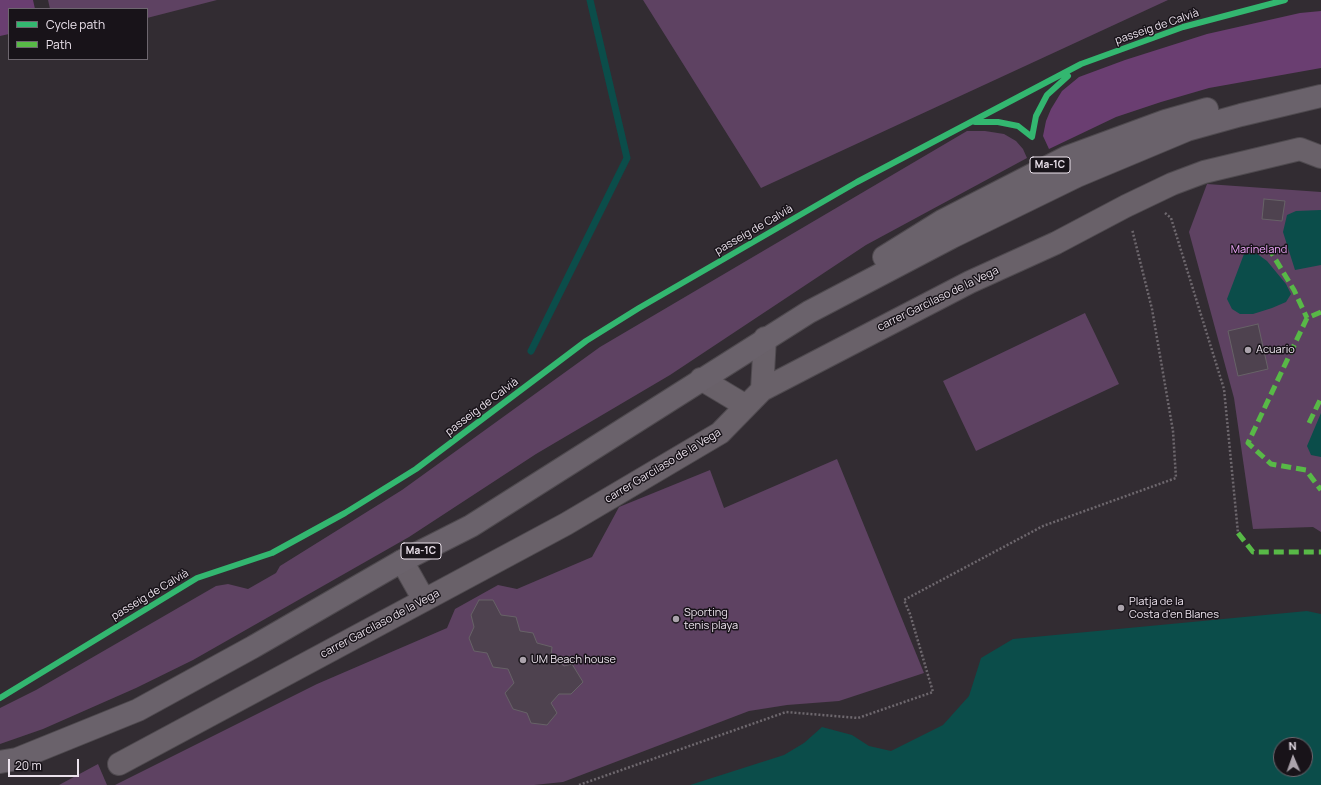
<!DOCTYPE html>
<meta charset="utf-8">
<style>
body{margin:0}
#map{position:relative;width:1321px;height:785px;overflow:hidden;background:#322c32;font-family:Manrope,sans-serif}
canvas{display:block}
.legend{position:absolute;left:8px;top:8px;width:140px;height:52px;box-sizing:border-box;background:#181319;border:1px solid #6d666e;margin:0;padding:5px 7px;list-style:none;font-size:12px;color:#ece3ed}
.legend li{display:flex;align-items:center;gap:8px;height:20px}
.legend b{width:20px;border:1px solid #6d666e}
.north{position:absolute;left:1273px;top:737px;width:40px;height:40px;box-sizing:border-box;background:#181319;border:1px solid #6d666e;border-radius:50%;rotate:358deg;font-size:11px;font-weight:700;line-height:16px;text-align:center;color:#ece3ed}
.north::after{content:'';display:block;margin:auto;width:14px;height:18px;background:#aba3ac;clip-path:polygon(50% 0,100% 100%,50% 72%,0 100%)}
.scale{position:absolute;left:8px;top:759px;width:71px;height:18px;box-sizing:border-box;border:2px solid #ece3ed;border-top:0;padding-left:5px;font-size:12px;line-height:14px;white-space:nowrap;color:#ece3ed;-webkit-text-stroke:3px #181319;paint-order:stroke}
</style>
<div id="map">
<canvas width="1321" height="785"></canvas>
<ul class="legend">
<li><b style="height:5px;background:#33b770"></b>Cycle path</li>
<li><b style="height:5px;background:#58b947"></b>Path</li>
</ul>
<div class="north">N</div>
<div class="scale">20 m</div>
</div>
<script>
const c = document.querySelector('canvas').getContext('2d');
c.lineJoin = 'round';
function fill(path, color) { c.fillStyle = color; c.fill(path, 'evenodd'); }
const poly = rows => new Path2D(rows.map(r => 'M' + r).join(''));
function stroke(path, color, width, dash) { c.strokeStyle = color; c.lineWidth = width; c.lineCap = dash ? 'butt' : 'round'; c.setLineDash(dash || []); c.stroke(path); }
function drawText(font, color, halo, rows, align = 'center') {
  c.font = font + ' Manrope,sans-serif'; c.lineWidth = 3; c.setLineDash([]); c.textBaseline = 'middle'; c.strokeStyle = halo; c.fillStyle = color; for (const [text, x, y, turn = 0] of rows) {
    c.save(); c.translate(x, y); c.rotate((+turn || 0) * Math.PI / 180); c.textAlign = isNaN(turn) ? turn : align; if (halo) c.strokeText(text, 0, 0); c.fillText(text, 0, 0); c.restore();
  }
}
fill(poly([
 [48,0,217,0,147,18,147,9,50,9],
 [643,0,1168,0,761,188],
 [967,131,985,131,1004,134,1016,141,1023,149,1027,158,866,245,670,375,536,454,409,537,193,660,136,688,43,729,0,744,0,708,36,690,216,586,228,584,248,589,276,573,280,566,402,490,600,347],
 [1207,184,1321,192,1321,532,1313,527,1253,529,1234,398,1189,232],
 [1085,313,1119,384,976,451,943,381],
 [837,459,924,673,839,701,787,705,749,711,563,782,534,785,115,785,317,684,447,628,455,609,498,585,517,589,592,557,619,507,710,470,724,508],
 [98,764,107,785,59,785]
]), '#5e4262');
fill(poly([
 [0,0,33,0,35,9,9,9,9,34,0,36],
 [1321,11,1321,68,1209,88,1161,102,1116,117,1049,149,1043,136,1046,121,1051,109,1062,91,1079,77,1125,60,1207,34,1300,13]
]), '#6a3e71');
fill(poly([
 [1321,210,1321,265,1295,270,1283,232,1287,215,1296,211],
 [1256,253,1267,261,1286,284,1291,294,1286,302,1272,308,1253,314,1240,314,1232,309,1227,299,1244,254],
 [1321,413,1321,457,1311,455,1307,446],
 [1307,611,1321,614,1321,785,690,785,784,755,804,743,822,727,852,735,869,746,891,751,943,725,969,696,981,658,1013,639],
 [1281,745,1305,745,1305,769,1281,769]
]), '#0b4d4a');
stroke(poly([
 [531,351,627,158,590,0]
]), '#0b4d4a', 7);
const building = poly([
 [1264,199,1285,201,1282,221,1262,219,1264,199],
 [1258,324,1268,369,1238,376,1228,331,1258,324],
 [479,600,493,600,501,615,516,617,520,631,533,633,537,643,552,647,551,655,564,666,572,664,583,682,571,694,559,694,551,703,557,713,547,725,531,723,527,713,513,709,505,693,514,683,508,669,493,667,487,653,474,651,469,638,474,627,471,615,479,600]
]);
fill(building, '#4e424f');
stroke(building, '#676267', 1);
const minor = poly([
 [701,379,746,406],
 [762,390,765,338],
 [402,561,424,600],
 [119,764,566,524,720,433,762,390,970,282,1056,243,1126,206,1172,184,1204,172,1300,149,1321,157]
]);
const major = poly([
 [884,257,942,221,1067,157,1165,121,1207,109],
 [0,762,17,759,138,710,253,647,402,561,471,526,809,312,952,237,1077,176,1187,130,1241,115,1321,96]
]);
stroke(minor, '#4f4a4f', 24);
stroke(major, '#4f4a4f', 24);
stroke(poly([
 [1165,213,1171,218,1224,389,1238,533],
 [579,785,786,712,858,718,933,692,910,614,904,600,1043,526,1176,478,1173,431,1152,309,1132,229]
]), '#6e686e', 2.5, [2, 2]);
stroke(minor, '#696169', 22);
stroke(major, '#6a626b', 22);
stroke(poly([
 [1268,247,1294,290,1307,318],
 [1321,312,1307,318,1248,443,1271,464,1306,470,1321,490],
 [1309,423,1321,398],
 [1238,533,1253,552,1321,552]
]), '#58b947', 5, [10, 5]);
stroke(poly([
 [975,122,998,122,1018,126,1032,137,1036,116,1047,95,1068,76],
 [0,698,197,578,272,553,345,513,416,469,586,341,639,308,857,182,1081,64,1183,27,1285,0]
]), '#33b770', 6);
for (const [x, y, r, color] of [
 [1248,350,4,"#aba3ac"],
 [1121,608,4,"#aba3ac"],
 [676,619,4,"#aba3ac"],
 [523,660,4,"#aba3ac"]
]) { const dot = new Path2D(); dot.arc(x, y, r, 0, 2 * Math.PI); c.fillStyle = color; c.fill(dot); stroke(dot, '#181319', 1.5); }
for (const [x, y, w] of [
 [1050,165,40],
 [421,551,40]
]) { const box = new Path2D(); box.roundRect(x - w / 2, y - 8, w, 16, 3); c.fillStyle = '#181319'; c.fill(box); stroke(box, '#ece3ed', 1); }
drawText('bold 10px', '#ece3ed', null, [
 ["Ma-1C",1050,165],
 ["Ma-1C",421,551]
]);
drawText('11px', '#ece3ed', '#181319', [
 ["passeig de Calvià",1157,27,-19],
 ["passeig de Calvià",754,230,-30],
 ["carrer Garcilaso de la Vega",938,299,-26],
 ["passeig de Calvià",482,407,-37],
 ["carrer Garcilaso de la Vega",663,466,-31],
 ["passeig de Calvià",150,595,-31],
 ["carrer Garcilaso de la Vega",380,624,-28]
]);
drawText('11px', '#eea5f9', '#181319', [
 ["Marineland",1259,250]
]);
drawText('11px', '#ece3ed', '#181319', [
 ["Acuario",1256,350],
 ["Platja de la",1129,602],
 ["Costa d'en Blanes",1129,615],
 ["Sporting",684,613],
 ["tenis playa",684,626],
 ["UM Beach house",531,660]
], 'left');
</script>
